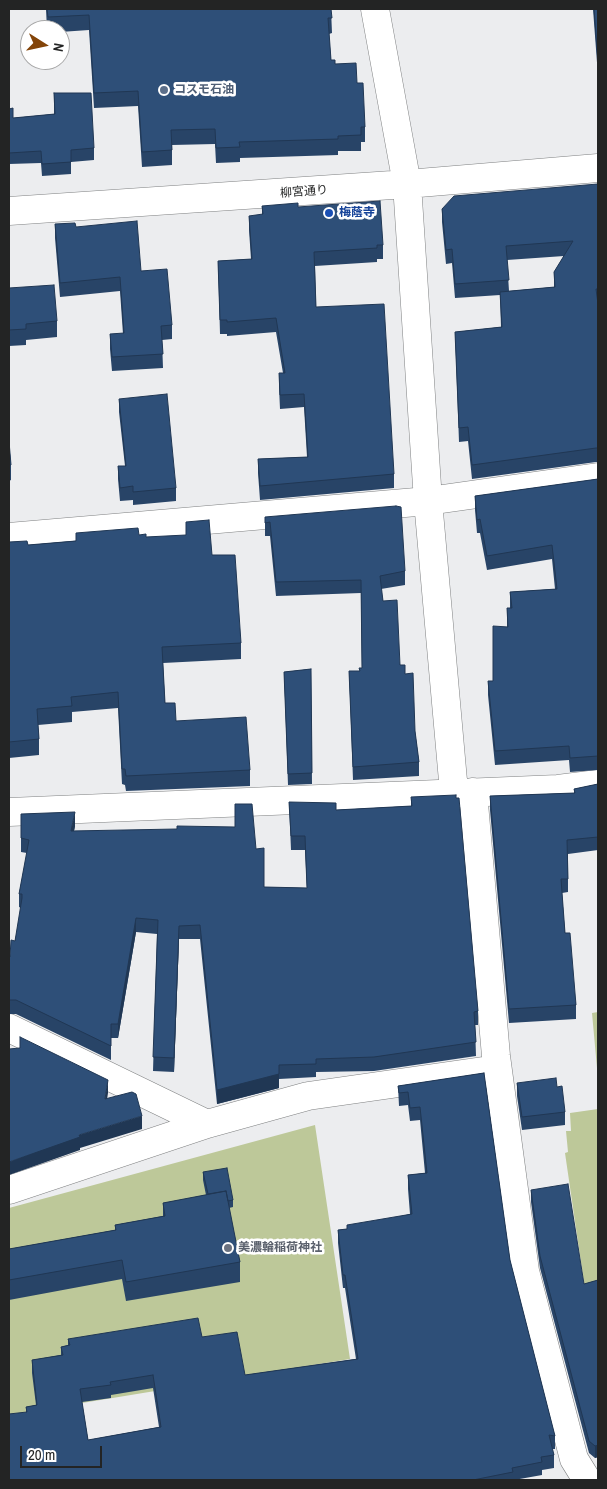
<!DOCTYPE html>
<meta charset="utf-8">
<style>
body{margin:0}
#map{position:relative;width:607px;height:1489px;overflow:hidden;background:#ecedef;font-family:"Archivo Narrow",sans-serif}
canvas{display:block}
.frame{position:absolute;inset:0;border:10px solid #232424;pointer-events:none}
.north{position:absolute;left:20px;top:20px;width:50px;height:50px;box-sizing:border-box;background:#fff;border:1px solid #a7a7a7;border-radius:50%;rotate:100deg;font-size:14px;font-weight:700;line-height:20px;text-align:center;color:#232424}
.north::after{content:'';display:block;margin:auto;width:18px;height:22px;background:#834409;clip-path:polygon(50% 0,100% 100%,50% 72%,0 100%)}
.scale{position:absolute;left:20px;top:1446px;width:82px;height:22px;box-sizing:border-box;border:2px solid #232424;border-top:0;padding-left:6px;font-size:15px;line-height:18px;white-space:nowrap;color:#232424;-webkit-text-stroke:4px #fff;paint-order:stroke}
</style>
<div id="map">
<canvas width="607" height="1489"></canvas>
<div class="frame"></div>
<div class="north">N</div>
<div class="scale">20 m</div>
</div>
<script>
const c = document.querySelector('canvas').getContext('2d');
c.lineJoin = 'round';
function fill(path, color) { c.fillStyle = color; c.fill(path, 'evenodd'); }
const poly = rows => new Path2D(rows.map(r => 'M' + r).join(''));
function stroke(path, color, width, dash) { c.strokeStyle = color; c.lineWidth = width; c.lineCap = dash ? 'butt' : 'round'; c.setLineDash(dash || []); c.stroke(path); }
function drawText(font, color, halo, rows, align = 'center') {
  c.font = font + ' "Archivo Narrow","Noto Sans JP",sans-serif'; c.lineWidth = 5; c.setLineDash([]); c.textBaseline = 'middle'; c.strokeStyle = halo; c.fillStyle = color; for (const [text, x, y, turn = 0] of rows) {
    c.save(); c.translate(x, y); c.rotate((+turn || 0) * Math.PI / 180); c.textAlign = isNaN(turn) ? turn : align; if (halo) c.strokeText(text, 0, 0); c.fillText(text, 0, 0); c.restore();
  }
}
fill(poly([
 [598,1012,598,1079,592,1013],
 [598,1109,598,1287,585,1290,565,1153,568,1152,566,1131,571,1131,570,1113],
 [315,1125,350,1359,9,1415,9,1208]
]), '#bdc899');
const minor = poly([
 [375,9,407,184,428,501,454,792],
 [9,211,407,184,598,168],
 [9,537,428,501,598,477],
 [473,792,496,1056,525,1271,574,1459,587,1480],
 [9,812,558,789,598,784],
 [9,1028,207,1124],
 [9,1190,207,1124,308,1096,497,1069]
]);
stroke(minor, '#7f8182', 29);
stroke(minor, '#fff', 28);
fill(poly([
 [46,9,331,9,332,33,329,34,331,60,357,83,365,127,365,142,361,142,361,151,338,151,338,155,240,158,240,162,216,163,215,144,172,145,172,165,142,167,138,106,94,108,89,30,60,32,60,30,47,30],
 [593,9,598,9,598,76],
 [54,93,94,148,94,160,71,162,71,174,42,176,41,163,9,164,9,109,13,118,54,114],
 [598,184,598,462,596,462,472,479,468,441,459,442,455,332,501,327,500,295,455,298,452,263,446,264,442,222,442,209],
 [564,256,554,272,554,287,509,291,507,260],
 [262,206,298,207,383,245,383,259,377,259,377,262,315,266,316,307,394,474,394,488,260,500,258,473,258,459,307,457,304,407,280,409,279,387,279,373,283,373,276,332,227,336,227,334,220,334,218,261,251,259,249,230,249,216,262,215],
 [55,224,76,227,141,271,172,325,172,339,162,340,163,368,112,371,110,349,110,334,123,334,120,291,60,297,55,238],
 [9,288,57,321,57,337,26,340,26,345,9,346],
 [119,399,176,488,176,501,133,505,133,500,120,501,118,479,118,466,125,466,119,412],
 [9,441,11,465,11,480,9,481],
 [598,479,598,770,570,772,569,760,495,765,488,695,488,681,493,681,507,627,507,608,510,608,510,592,555,589,552,559,487,570,480,533,477,533,475,510,475,496],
 [265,517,405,571,405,585,381,589,383,601,400,665,405,674,415,731,419,762,419,776,353,780,349,671,359,671,362,668,361,593,276,596,270,536,265,536],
 [139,535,212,555,241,643,241,659,163,663,165,703,176,721,250,770,250,786,126,791,125,785,122,784,118,708,72,712,72,722,38,725,39,739,39,755,9,758,9,542,28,545],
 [311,669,312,784,288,785,284,672],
 [598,784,598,850,568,854,568,892,562,893,565,933,576,1005,576,1019,509,1023,490,810,490,796,574,793,574,789],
 [411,797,478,1011,478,1025,475,1025,476,1056,374,1071,316,1072,316,1077,279,1079,279,1088,217,1104,200,939,179,939,174,1072,153,1071,157,934,136,932,118,1038,111,1038,111,1060,16,1014,9,1014,9,957,10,957,15,941,21,908,19,907,19,894,27,853,21,852,21,814,75,826,74,831,256,849,264,887,307,888,305,850,291,850,289,802,336,810,411,806],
 [484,1073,510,1260,555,1436,555,1449,552,1449,554,1455,554,1468,542,1470,542,1475,514,1480,9,1480,26,1412,26,1407,36,1405,32,1373,32,1360,61,1355,61,1347,68,1345,68,1339,202,1337,245,1375,356,1359,345,1288,343,1288,338,1243,338,1230,347,1229,410,1214,408,1189,408,1175,425,1173,420,1120,410,1121,408,1105,399,1106,398,1086],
 [153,1388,159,1427,88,1440,82,1402,111,1398,111,1395],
 [517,1083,557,1087,565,1112,565,1125,522,1130,517,1096],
 [203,1172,233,1200,233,1207,229,1208,240,1262,240,1282,126,1301,122,1279,9,1300,9,1249,115,1230,115,1225,163,1216,163,1203,206,1195,203,1180],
 [531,1190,584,1284,598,1280,598,1457,595,1458,589,1453,540,1268,531,1202]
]), '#284467');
fill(poly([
 [75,812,75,826,71,845,71,831],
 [136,918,136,932,118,1038,118,1024],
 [179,926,179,939,174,1072,174,1058],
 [279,1074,279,1088,217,1104,217,1090],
 [108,1080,108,1093,105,1112,105,1099],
 [142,1116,142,1129,80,1148,80,1150,9,1175,9,1162,79,1135],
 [598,1445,598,1457,595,1458,595,1446]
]), '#203754');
const building = poly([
 [47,9,331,9,332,18,328,18,331,60,335,60,335,64,356,63,357,83,363,83,365,127,361,127,361,135,338,136,338,139,239,142,240,147,216,148,215,129,171,130,172,150,142,152,138,91,94,93,89,15,48,17,47,9],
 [594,9,598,9,598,62,594,9],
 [54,93,91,93,94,148,71,150,71,162,42,164,41,151,9,153,9,109,13,108,13,118,55,114,54,93],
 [598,184,598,289,596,289,598,304,598,448,596,448,472,465,468,427,459,428,455,332,502,327,500,292,555,287,554,272,573,241,506,246,509,280,455,284,452,249,446,250,442,209,454,196,598,184],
 [380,201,383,245,377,245,377,248,314,252,316,307,384,304,394,474,260,486,258,459,308,457,304,394,280,395,279,373,285,373,276,318,227,322,227,320,220,320,218,261,252,259,249,216,263,214,262,206,298,203,298,207,380,201],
 [137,221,141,271,167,269,172,325,161,326,163,354,112,357,110,334,124,333,120,277,60,283,55,224,75,223,76,227,137,221],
 [54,285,57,321,26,324,26,329,9,330,9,288,54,285],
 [167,394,176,488,133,492,133,486,120,488,118,466,126,466,119,399,167,394],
 [9,441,11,465,9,465,9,441],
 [598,479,598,756,570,758,569,746,495,751,488,681,493,681,493,626,508,627,507,608,512,608,510,592,557,589,552,545,487,556,480,519,477,520,475,496,598,479],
 [396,506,401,507,405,571,380,576,383,601,397,600,400,665,405,665,405,674,413,673,415,731,419,762,353,767,349,671,360,671,359,668,362,668,361,580,276,582,270,522,265,523,265,517,396,506],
 [209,520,212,555,235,555,241,643,162,647,165,703,175,703,176,721,246,717,250,770,126,776,125,769,122,769,118,692,71,697,72,706,37,709,39,739,9,742,9,542,27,541,28,545,76,541,76,533,138,528,139,535,146,534,146,537,186,535,186,522,209,520],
 [311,669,312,773,288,774,284,672,311,669],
 [598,784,598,837,567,840,568,879,561,879,565,933,570,933,576,1005,509,1009,490,796,575,793,574,789,598,784],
 [456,795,456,798,459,798,478,1011,474,1012,476,1042,374,1057,316,1059,316,1064,279,1065,279,1074,217,1090,200,925,179,926,174,1058,153,1057,158,920,136,918,118,1024,111,1024,111,1046,16,1000,9,1000,9,957,10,957,11,940,15,941,22,898,22,894,19,894,29,840,21,838,21,814,75,812,71,831,177,829,177,826,235,827,235,804,252,804,256,849,264,848,264,887,307,888,305,836,291,836,289,802,336,803,336,810,412,806,411,797,456,795],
 [20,1037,108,1080,105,1099,132,1092,136,1094,142,1116,79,1135,80,1137,9,1162,9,1049,20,1048,20,1037],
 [484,1073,510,1260,555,1436,549,1435,554,1455,541,1457,542,1462,512,1468,513,1472,473,1480,9,1480,9,1414,27,1412,26,1407,37,1405,32,1360,63,1355,61,1347,70,1345,68,1339,198,1318,202,1337,237,1332,245,1375,358,1359,345,1275,343,1275,338,1230,347,1229,347,1225,412,1214,408,1175,427,1173,420,1107,410,1108,408,1092,399,1093,398,1086,484,1073],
 [153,1375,161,1427,88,1440,80,1389,111,1385,110,1382,153,1375],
 [556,1078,557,1087,562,1086,565,1112,522,1117,517,1083,556,1078],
 [227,1168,233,1200,228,1201,226,1191,208,1194,203,1172,227,1168],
 [568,1184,584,1284,598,1280,598,1445,595,1446,589,1441,540,1256,531,1190,568,1184],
 [226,1191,240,1262,126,1282,122,1260,9,1280,9,1249,116,1230,115,1225,165,1216,163,1203,226,1191]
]);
fill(building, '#2e4f78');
stroke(building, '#203754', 1);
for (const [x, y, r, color] of [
 [164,90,5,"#5c6f8a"],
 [329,213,5,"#1a4fb4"],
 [228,1248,5,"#6b7280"]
]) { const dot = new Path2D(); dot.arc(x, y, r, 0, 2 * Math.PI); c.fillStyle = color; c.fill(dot); stroke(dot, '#fff', 2); }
drawText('bold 12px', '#4e5e75', '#fff', [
 ["コスモ石油",174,90]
], 'left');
drawText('12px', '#232424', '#fff', [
 ["柳宮通り",304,192,-4]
]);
drawText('bold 12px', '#164399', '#fff', [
 ["梅蔭寺",339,213]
], 'left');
drawText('bold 12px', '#5b616d', '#fff', [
 ["美濃輪稲荷神社",238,1248]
], 'left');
</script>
